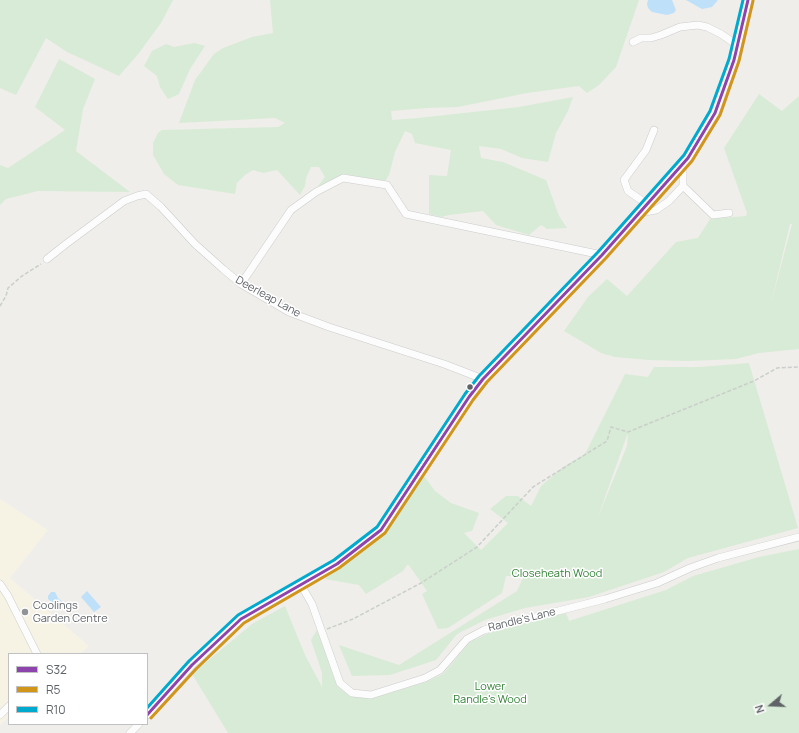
<!DOCTYPE html>
<style>
body{margin:0}
#map{position:relative;width:799px;height:733px;overflow:hidden;background:#efeeea;font-family:Manrope,sans-serif}
canvas{display:block}
.legend{position:absolute;left:8px;top:653px;width:140px;height:72px;box-sizing:border-box;background:#fff;border:1px solid #bfc1c3;margin:0;padding:5px 7px;list-style:none;font-size:12px;color:#5f6368}
.legend li{display:flex;align-items:center;gap:8px;height:20px}
.legend b{width:20px;border:1px solid #bfc1c3}
.north{position:absolute;left:751px;top:685px;width:40px;height:40px;-webkit-text-stroke:3px #fff;paint-order:stroke;rotate:251deg;font-size:11px;font-weight:700;line-height:16px;text-align:center;color:#5f6368}
.north::after{content:'';display:block;margin:auto;width:14px;height:18px;background:#5f6368;clip-path:polygon(50% 0,100% 100%,50% 72%,0 100%)}
</style>
<div id="map">
<canvas width="799" height="733"></canvas>
<ul class="legend">
<li><b style="height:5px;background:#8e44ad"></b>S32</li>
<li><b style="height:5px;background:#d1951a"></b>R5</li>
<li><b style="height:5px;background:#00a9ce"></b>R10</li>
</ul>
<div class="north">N</div>
</div>
<script>
const c = document.querySelector('canvas').getContext('2d');
c.lineJoin = 'round';
function fill(path, color) { c.fillStyle = color; c.fill(path, 'evenodd'); }
const poly = rows => new Path2D(rows.map(r => 'M' + r).join(''));
function stroke(path, color, width, dash) { c.strokeStyle = color; c.lineWidth = width; c.lineCap = dash ? 'butt' : 'round'; c.setLineDash(dash || []); c.stroke(path); }
function drawText(font, color, halo, rows, align = 'center') {
  c.font = font + ' Manrope,sans-serif'; c.lineWidth = 3; c.setLineDash([]); c.textBaseline = 'middle'; c.strokeStyle = halo; c.fillStyle = color; for (const [text, x, y, turn = 0] of rows) {
    c.save(); c.translate(x, y); c.rotate((+turn || 0) * Math.PI / 180); c.textAlign = isNaN(turn) ? turn : align; if (halo) c.strokeText(text, 0, 0); c.fillText(text, 0, 0); c.restore();
  }
}
fill(poly([
 [0,499,48,530,10,578,89,646,80,654,9,654,9,717,0,725]
]), '#f7f3e4');
fill(poly([
 [0,0,173,0,161,23,139,53,119,76,67,52,46,38,16,95,0,88],
 [270,0,639,0,616,67,599,85,587,93,579,86,527,93,458,107,427,108,391,111,392,120,418,118,519,107,573,97,568,111,556,133,548,162,522,158,501,149,479,146,481,158,503,162,546,180,559,216,567,228,547,229,541,225,529,235,496,225,483,211,449,215,441,217,429,214,429,175,447,176,451,150,415,143,412,134,405,131,395,152,389,175,385,181,344,174,317,187,325,177,319,167,311,167,306,178,305,186,300,195,277,170,263,173,253,170,245,175,237,183,235,194,178,185,164,174,153,155,153,143,158,133,162,130,278,127,285,123,275,118,179,123,195,80,214,54,223,48,252,37,273,33],
 [194,43,205,46,190,69,179,94,168,99,160,87,157,76,144,66,152,51,166,44,174,47],
 [59,59,95,79,83,109,76,151,130,192,38,191,6,199,0,205,0,165,8,168,65,130,35,107],
 [759,94,782,111,799,96,799,349,759,353,736,359,688,361,649,360,615,357,601,353,564,331,588,297,607,279,627,296,676,242,698,238,710,219,746,216,747,213,724,148],
 [790,224,792,224,770,307],
 [749,363,798,528,688,558,664,572,589,597,525,608,485,620,457,634,436,660,390,675,352,676,339,645,399,665,517,591,524,576,506,576,502,593,448,628,438,629,422,594,427,591,408,564,403,571,366,594,359,585,325,579,328,573,384,530,422,473,435,491,451,503,479,513,472,531,464,533,481,550,508,523,490,509,506,496,518,496,531,506,541,486,563,467,585,454,625,374,648,377,654,367,700,367],
 [628,435,627,446,598,517,627,435],
 [799,549,799,733,228,733,192,674,252,624,285,606,305,655,322,687,322,673,311,640,317,630,337,686,350,696,370,699,426,682,443,674,470,642,489,633,566,613,569,621,666,590,693,576,759,557]
]), '#d8ebd6');
fill(poly([
 [648,0,672,0,676,10,674,13,667,15,652,12,648,8,647,4],
 [686,0,718,0,712,7,702,9],
 [87,591,101,607,94,612,81,597],
 [51,592,55,592,58,598,65,604,59,608,54,607,52,602,48,599,48,596]
]), '#bfe0f9');
const minor = poly([
 [633,42,641,38,651,38,661,35,680,27,698,25,707,27,721,34,737,45],
 [683,163,683,186,713,215,729,213],
 [647,204,628,191,624,180,646,150,654,130],
 [639,213,656,210,669,201,683,186],
 [47,259,66,244,124,201,137,196,146,194,161,207,195,244,223,269,241,284,289,312,329,327,444,364,483,379],
 [241,284,291,210,316,192,343,178,387,185,406,214,602,255],
 [0,584,8,596,37,654],
 [301,585,312,604,340,683,352,693,371,695,425,678,440,670,467,639,484,630,605,599,657,583,690,568,718,558,799,537],
 [0,715,9,706],
 [147,715,192,665,241,619,254,611,337,564,381,530,469,397,483,379,602,255,688,158,715,113,734,60,748,0],
 [130,733,139,724]
]);
stroke(minor, '#cbcccc', 8);
stroke(poly([
 [0,306,6,296,8,288,22,276,41,264],
 [327,629,353,619,421,583,477,547,533,487,607,441,611,427,628,432,754,381,777,368,799,367]
]), '#cacfcc', 1.5, [4, 2]);
stroke(minor, '#fdfcfc', 7);
stroke(poly([
 [147,715,192,665,241,619,337,564,381,530,469,397,483,379,602,255,688,158,715,113,734,60,748,0]
]), '#8e44ad', 3);
stroke(poly([
 [151,718,196,669,244,623,339,568,385,533,473,400,487,382,606,258,692,161,720,115,739,61,753,1]
]), '#d1951a', 3);
stroke(poly([
 [147,708,189,661,238,615,334,560,377,527,465,394,479,376,598,252,684,155,710,111,729,59,743,0]
]), '#00a9ce', 3);
for (const [x, y, r, color] of [
 [470,387,3.5,"#5f6368"],
 [25,612,4,"#919496"]
]) { const dot = new Path2D(); dot.arc(x, y, r, 0, 2 * Math.PI); c.fillStyle = color; c.fill(dot); stroke(dot, '#fff', 1.5); }
drawText('11px', '#5f6368', '#fff', [
 ["Deerleap Lane",268,297,29],
 ["Randle's Lane",522,620,-14]
]);
drawText('11px', '#348238', '#fff', [
 ["Closeheath Wood",557,574],
 ["Lower",490,687],
 ["Randle's Wood",490,700]
]);
drawText('11px', '#5f6368', '#fff', [
 ["Coolings",33,606],
 ["Garden Centre",33,619]
], 'left');
</script>
